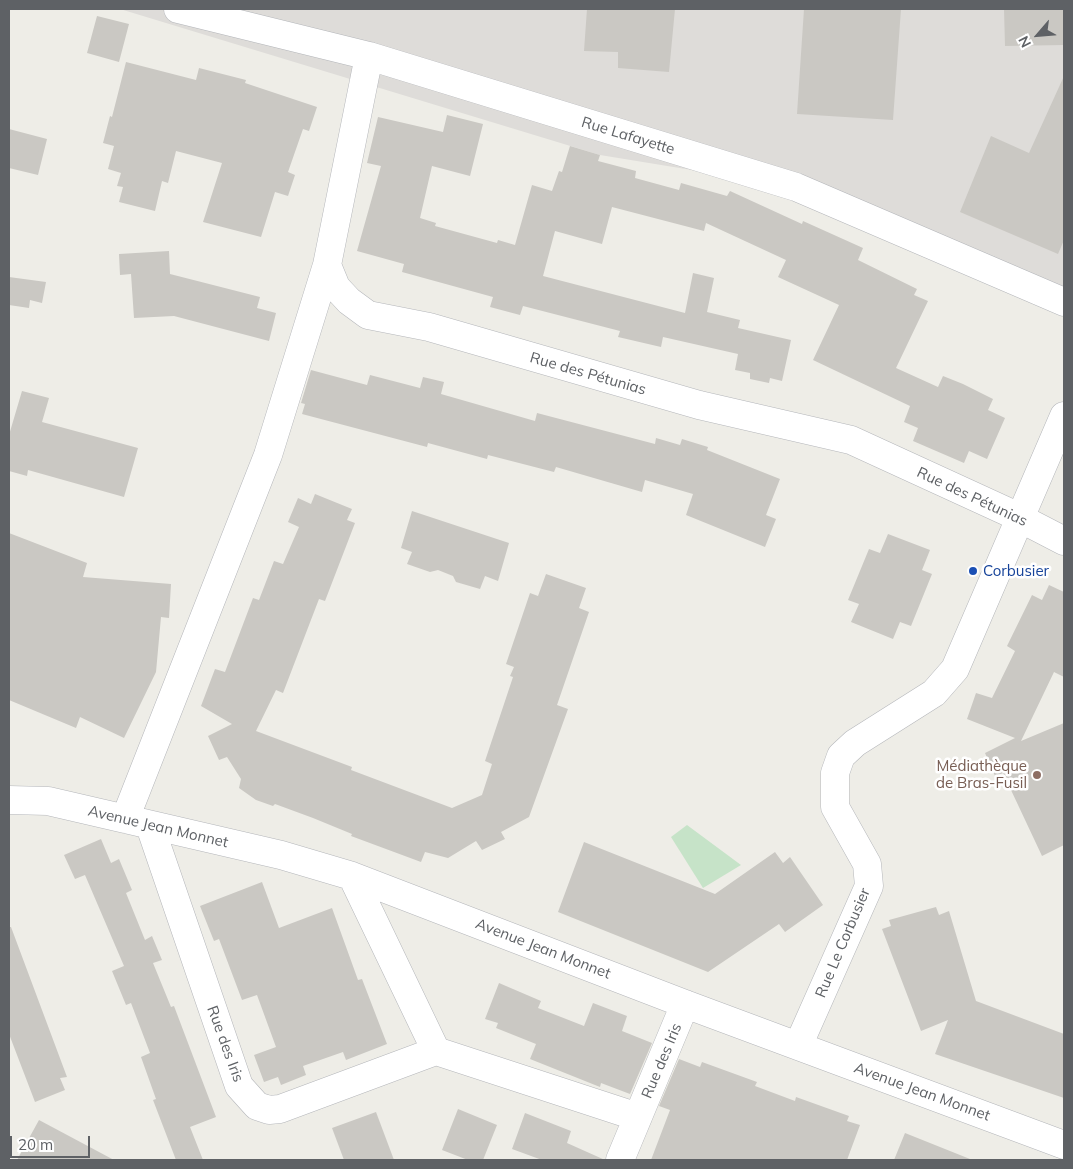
<!DOCTYPE html>
<meta charset="utf-8">
<style>
body{margin:0}
#map{position:relative;width:1073px;height:1169px;overflow:hidden;background:#eeede7;font-family:Mulish,sans-serif}
canvas{display:block}
.frame{position:absolute;inset:0;border:10px solid #5e6165;pointer-events:none}
.north{position:absolute;left:1013px;top:10px;width:50px;height:50px;-webkit-text-stroke:4px #fff;paint-order:stroke;rotate:243deg;font-size:14px;font-weight:700;line-height:20px;text-align:center;color:#5e6165}
.north::after{content:'';display:block;margin:auto;width:18px;height:22px;background:#5e6165;clip-path:polygon(50% 0,100% 100%,50% 72%,0 100%)}
.scale{position:absolute;left:10px;top:1136px;width:80px;height:22px;box-sizing:border-box;border:2px solid #5e6165;border-top:0;padding-left:6px;font-size:15px;line-height:18px;white-space:nowrap;color:#5e6165;-webkit-text-stroke:4px #fff;paint-order:stroke}
</style>
<div id="map">
<canvas width="1073" height="1169"></canvas>
<div class="frame"></div>
<div class="north">N</div>
<div class="scale">20 m</div>
</div>
<script>
const c = document.querySelector('canvas').getContext('2d');
c.lineJoin = 'round';
function fill(path, color) { c.fillStyle = color; c.fill(path, 'evenodd'); }
const poly = rows => new Path2D(rows.map(r => 'M' + r).join(''));
function stroke(path, color, width, dash) { c.strokeStyle = color; c.lineWidth = width; c.lineCap = dash ? 'butt' : 'round'; c.setLineDash(dash || []); c.stroke(path); }
function drawText(font, color, halo, rows, align = 'center') {
  c.font = font + ' Mulish,sans-serif'; c.lineWidth = 5; c.setLineDash([]); c.textBaseline = 'middle'; c.strokeStyle = halo; c.fillStyle = color; for (const [text, x, y, turn = 0] of rows) {
    c.save(); c.translate(x, y); c.rotate((+turn || 0) * Math.PI / 180); c.textAlign = isNaN(turn) ? turn : align; if (halo) c.strokeText(text, 0, 0); c.fillText(text, 0, 0); c.restore();
  }
}
fill(poly([
 [120,9,1064,9,1064,302,796,187,600,155]
]), '#dedcd9');
fill(poly([
 [687,825,741,865,703,888,671,837]
]), '#c6e3c8');
fill(poly([
 [587,9,675,9,669,72,618,68,618,52,584,51],
 [804,9,901,9,893,120,797,114],
 [1004,9,1064,9,1064,45,1005,46],
 [97,16,129,24,119,62,87,53],
 [126,62,196,80,199,68,246,80,245,83,317,107,309,131,303,129,288,172,295,175,288,196,275,192,261,237,203,222,222,163,176,151,168,183,162,181,155,211,119,202,123,187,117,186,121,173,108,169,114,146,103,143,110,116,112,117],
 [1064,76,1064,240,1058,254,960,212,991,136,1029,153],
 [447,115,483,124,470,176,432,166,420,218,436,223,435,226,497,243,498,240,515,245,532,185,552,191,559,171,562,172,570,146,600,155,598,161,636,171,635,178,679,190,681,183,727,196,730,191,802,224,803,221,863,248,858,260,917,289,914,295,928,301,896,368,938,387,943,376,963,384,993,399,988,410,1005,418,987,459,969,451,964,463,913,441,918,428,904,422,910,406,813,360,839,305,778,277,786,260,706,223,704,231,612,207,602,244,555,231,543,276,685,313,693,273,714,278,707,312,740,320,738,328,791,340,782,381,770,378,769,383,750,379,750,373,735,370,738,354,663,337,661,347,618,337,620,331,523,306,520,315,490,307,493,297,402,272,404,264,357,251,381,166,367,163,378,117,443,132],
 [9,129,47,139,38,175,9,168],
 [169,251,170,274,260,297,257,308,276,313,269,341,174,316,134,318,131,274,120,275,119,254],
 [9,277,46,282,42,303,30,300,29,308,9,305],
 [311,370,367,385,370,375,420,388,423,377,444,382,441,394,535,421,537,413,655,444,656,438,680,445,682,439,708,447,707,450,780,479,766,515,776,519,765,547,686,515,693,494,645,480,642,492,556,467,554,472,488,455,487,459,428,443,427,447,302,414,305,404,301,403],
 [22,391,49,398,42,422,138,448,124,497,28,470,27,476,9,471,9,435],
 [315,494,352,509,347,520,355,523,325,601,319,599,283,693,276,690,256,731,352,767,351,770,452,808,482,795,492,764,485,761,513,677,510,676,514,667,506,664,530,593,538,596,546,574,586,588,579,608,589,612,557,705,568,709,529,817,501,832,505,839,482,850,476,841,448,858,425,852,421,862,351,836,352,834,313,818,275,804,273,806,256,800,239,788,241,779,227,757,219,760,208,736,232,724,201,706,215,669,225,672,253,598,259,600,274,561,283,564,299,527,288,522,298,498,311,504],
 [412,511,509,543,498,581,485,576,480,589,456,582,453,576,438,570,430,572,407,564,412,552,401,548],
 [9,533,87,563,83,577,171,584,169,618,161,617,156,672,124,738,80,717,76,728,9,700],
 [888,534,930,550,922,570,932,574,911,626,900,622,893,639,851,622,859,604,848,600,869,549,880,553],
 [1049,585,1064,592,1064,677,1054,672,1021,741,1064,723,1064,845,1042,856,1003,773,995,776,985,753,1015,738,967,719,976,693,992,698,1015,651,1007,646,1032,595,1042,600],
 [101,839,111,863,119,859,132,890,126,893,145,940,152,936,162,960,153,963,171,1007,174,1006,216,1117,190,1127,203,1160,176,1160,153,1100,156,1099,141,1057,150,1053,131,1003,126,1005,112,971,124,966,85,875,75,879,64,855],
 [584,842,715,894,775,852,783,863,790,857,823,905,785,932,779,924,708,972,558,912],
 [262,882,279,928,332,908,358,980,362,979,387,1044,346,1060,343,1052,303,1066,306,1075,281,1085,278,1077,264,1082,254,1055,276,1047,257,995,242,1000,219,939,214,941,200,906],
 [936,907,939,915,949,911,976,1001,1064,1034,1064,1098,935,1054,948,1020,921,1031,882,929,891,926,889,920],
 [9,927,11,927,67,1077,60,1078,65,1090,35,1102,9,1034],
 [499,983,541,1001,538,1008,584,1026,593,1003,627,1016,622,1031,652,1043,630,1094,601,1083,600,1087,530,1059,536,1044,496,1028,498,1023,485,1019],
 [679,1059,700,1067,702,1062,757,1082,755,1086,795,1101,796,1097,849,1116,847,1121,860,1125,847,1160,651,1160,670,1110,659,1106],
 [458,1109,497,1125,483,1160,468,1160,442,1150],
 [376,1112,394,1160,344,1160,332,1128],
 [525,1113,571,1131,567,1143,605,1160,542,1160,512,1149],
 [39,1120,114,1160,17,1160],
 [905,1133,970,1159,970,1160,894,1160]
]), '#cac8c3');
const minor = poly([
 [178,9,369,56,796,187,1064,302],
 [369,56,327,265,336,287,349,301,368,315,429,327,699,405,851,440,1008,512,1064,541],
 [9,800,48,801,281,855,352,876,685,1004,1064,1145],
 [125,819,268,455,327,265],
 [150,826,239,1086,257,1106,269,1110,280,1109,436,1051,638,1117],
 [352,876,436,1051],
 [798,1046,869,886,867,864,835,807,835,773,841,756,855,743,934,693,955,669,1064,416],
 [620,1160,685,1004]
]);
stroke(minor, '#b4b6ba', 29);
stroke(minor, '#fff', 28);
for (const [x, y, r, color] of [
 [973,571,5,"#1a4fb4"],
 [1037,775,5,"#8d6e63"]
]) { const dot = new Path2D(); dot.arc(x, y, r, 0, 2 * Math.PI); c.fillStyle = color; c.fill(dot); stroke(dot, '#fff', 2); }
drawText('15px', '#5e6165', '#fff', [
 ["Rue Lafayette",628,136,17],
 ["Rue des Pétunias",588,374,16],
 ["Rue des Pétunias",972,497,25],
 ["Avenue Jean Monnet",158,827,13],
 ["Rue Le Corbusier",843,943,-67],
 ["Avenue Jean Monnet",543,949,21],
 ["Rue des Iris",225,1044,70],
 ["Rue des Iris",662,1061,-67],
 ["Avenue Jean Monnet",922,1092,20]
]);
drawText('15px', '#164399', '#fff', [
 ["Corbusier",983,571]
], 'left');
drawText('15px', '#785e54', '#fff', [
 ["Médiathèque",1027,766],
 ["de Bras-Fusil",1027,783]
], 'right');
</script>
